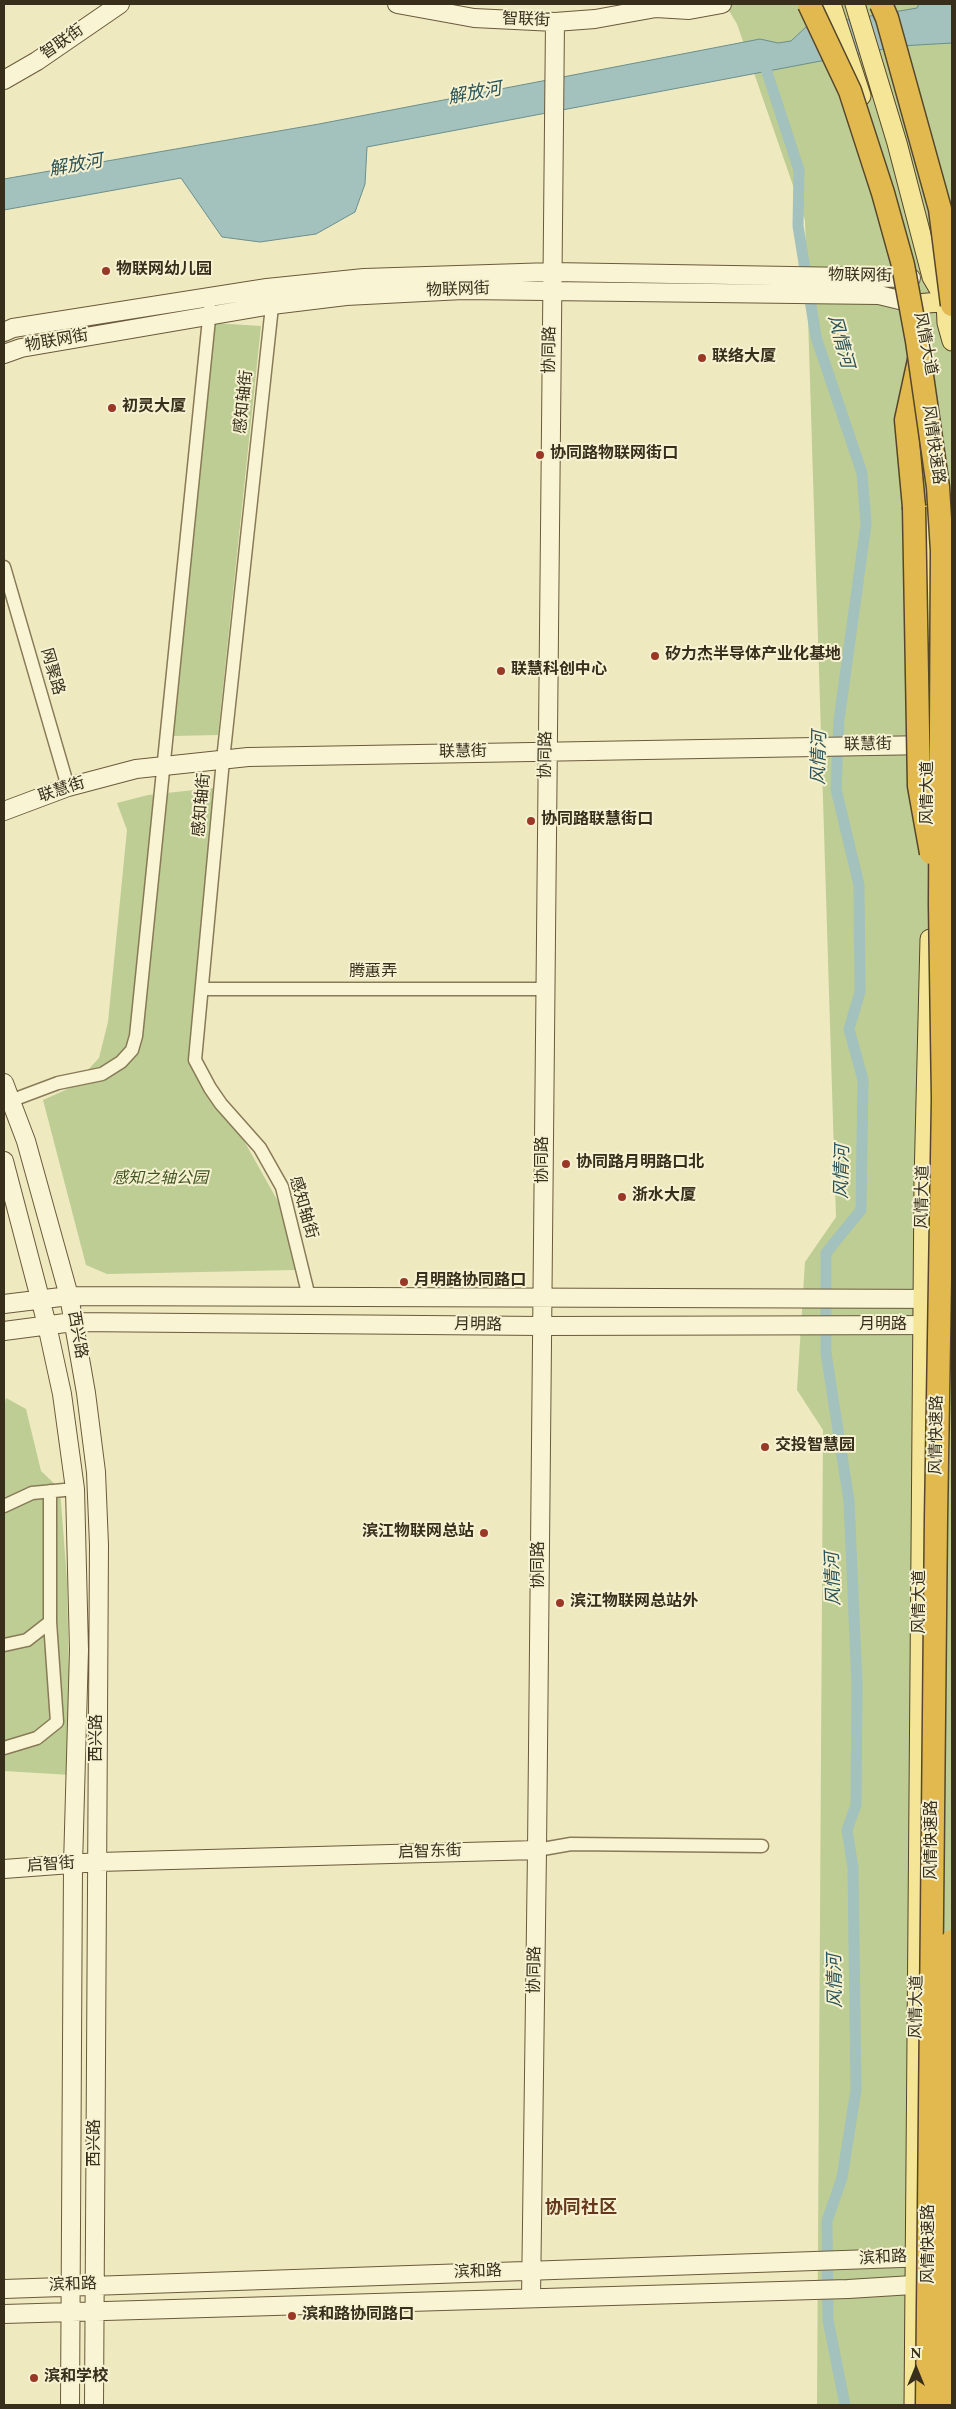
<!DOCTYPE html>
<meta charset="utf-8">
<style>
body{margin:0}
#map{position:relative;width:956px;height:2409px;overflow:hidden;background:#efe9c0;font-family:Spectral,serif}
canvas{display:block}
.frame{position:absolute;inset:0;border:5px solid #372e1c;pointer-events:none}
.north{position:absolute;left:891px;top:2344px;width:50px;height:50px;-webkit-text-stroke:4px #f6f1d0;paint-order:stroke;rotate:0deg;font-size:14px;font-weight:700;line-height:20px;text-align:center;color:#372e1c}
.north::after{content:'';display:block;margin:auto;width:18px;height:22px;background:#372e1c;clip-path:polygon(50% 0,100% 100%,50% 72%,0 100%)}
</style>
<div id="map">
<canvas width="956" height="2409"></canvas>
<div class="frame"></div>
<div class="north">N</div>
</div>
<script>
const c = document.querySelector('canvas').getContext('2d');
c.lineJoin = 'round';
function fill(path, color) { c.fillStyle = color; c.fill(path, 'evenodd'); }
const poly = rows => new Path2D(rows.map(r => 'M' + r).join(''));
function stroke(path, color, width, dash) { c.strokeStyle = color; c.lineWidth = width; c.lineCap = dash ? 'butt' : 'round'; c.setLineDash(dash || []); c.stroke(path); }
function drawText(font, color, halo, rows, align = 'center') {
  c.font = font + ' Spectral,"Noto Sans SC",serif'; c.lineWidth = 4; c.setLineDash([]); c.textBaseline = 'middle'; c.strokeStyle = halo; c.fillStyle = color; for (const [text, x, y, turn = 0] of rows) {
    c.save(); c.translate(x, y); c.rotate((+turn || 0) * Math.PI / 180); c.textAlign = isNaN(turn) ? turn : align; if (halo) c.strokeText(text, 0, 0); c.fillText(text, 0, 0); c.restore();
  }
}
fill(poly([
 [725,4,952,4,952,2405,817,2405,823,1430,797,1390,805,1262,836,1217,805,220,737,24],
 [214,323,261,326,218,735,173,736],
 [213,788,215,802,208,991,201,1064,289,1221,295,1270,107,1274,86,1265,43,1100,72,1087,99,1058,108,1022,127,830,117,803,148,795],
 [6,1398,26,1409,41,1471,60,1489,67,1580,71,1775,4,1771,4,1406]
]), '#bdcd94');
const water = poly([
 [919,4,952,4,952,43,900,46,367,147,365,184,355,212,316,234,260,242,222,237,181,178,4,210,4,179,319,124,760,39,778,43,791,41,806,27,917,8,919,4]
]);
fill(water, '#a3c1bd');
stroke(water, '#6a8f8c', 1);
stroke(poly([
 [763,60,799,170,798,226,816,337,862,473,866,524,839,720,836,789,859,885,860,992,849,1029,863,1080,861,1210,826,1253,826,1353,849,1501,857,1684,856,1805,847,1830,853,1868,856,2090,842,2178,827,2221,828,2320,845,2405]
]), '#a3c1bd', 11);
const street = poly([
 [273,297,223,760,195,1060,210,1088,221,1104,260,1148,282,1187,309,1297],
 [4,567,68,787],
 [202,989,545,989],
 [10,1101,58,1083,102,1074,121,1062,132,1050,136,1036,210,309],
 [4,1506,32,1493,75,1489],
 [4,1645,27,1640,50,1622,50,1491],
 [4,1748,37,1738,57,1722,50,1622],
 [537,1850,571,1844,762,1846]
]);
const secondary = poly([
 [397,4,474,18,555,22,595,19,656,8,689,10,722,4],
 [4,80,37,61,120,4],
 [4,332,13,328,267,288,364,278,552,272,911,278],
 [4,354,21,348,272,305,346,296,463,290,879,295,916,304],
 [4,811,68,787,136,769,248,757,929,745],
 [4,1083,26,1141,69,1296,86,1393,96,1472,99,1545,94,2405],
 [4,1161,47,1325,62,1394,75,1489,79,1650,73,1865,70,2405],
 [4,1304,69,1296,952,1299],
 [4,1331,73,1322,541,1326,952,1325],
 [4,1869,98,1862,537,1850],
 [4,2289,930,2257],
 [531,2298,537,1850,555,22],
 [4,2314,848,2289,929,2284]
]);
const primary = poly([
 [831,4,861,96],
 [855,4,897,143,932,277,946,301,947,323,952,341],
 [916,304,952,301],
 [930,514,931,634],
 [929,767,930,682],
 [914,2405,924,1182,930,939]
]);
const highway = poly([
 [914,507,906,420,919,360]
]);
stroke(street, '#887a57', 15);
stroke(secondary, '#6a5a3b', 20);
stroke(primary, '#56462c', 21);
stroke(highway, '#56462c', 25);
stroke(street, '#f9f4d3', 12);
stroke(secondary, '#f9f4d3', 18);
stroke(primary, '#f4e696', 19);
stroke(highway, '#e1b94e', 22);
const highwayBridge = poly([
 [809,4,850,91,883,193,903,265,917,341,938,487,942,551,940,905,943,1099,936,1518,927,2405],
 [881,4,887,18,940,209,952,305],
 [914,507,919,786,931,853],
 [948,2405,952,1941]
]);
stroke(highwayBridge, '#56462c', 25, []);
stroke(highwayBridge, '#e1b94e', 22);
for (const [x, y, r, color] of [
 [106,271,5,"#993826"],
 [702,358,5,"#993826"],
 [112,408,5,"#993826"],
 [540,455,5,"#993826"],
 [655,656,5,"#993826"],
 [501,671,5,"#993826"],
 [531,821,5,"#993826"],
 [566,1164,5,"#993826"],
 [622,1197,5,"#993826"],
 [404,1282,5,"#993826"],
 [765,1447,5,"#993826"],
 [484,1533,5,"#993826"],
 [560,1603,5,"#993826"],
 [292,2316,5,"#993826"],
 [34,2378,5,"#993826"]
]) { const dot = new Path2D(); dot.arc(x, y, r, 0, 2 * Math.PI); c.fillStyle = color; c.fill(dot); stroke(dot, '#f6f1d0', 2); }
drawText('16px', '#372e1c', '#f6f1d0', [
 ["智联街",526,21,2],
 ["智联街",63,43,-35],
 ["物联网街",860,277,1],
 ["物联网街",458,291,-2],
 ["物联网街",57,342,-10],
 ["风情大道",924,344,79],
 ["协同路",551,350,-89],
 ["感知轴街",245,402,-84],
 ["风情快速路",932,445,82],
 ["网聚路",51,672,74],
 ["联慧街",868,746,-1],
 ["联慧街",463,753,-1],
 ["协同路",547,755,-89],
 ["联慧街",62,791,-18],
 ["风情大道",929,793,-90],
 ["感知轴街",203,805,-85],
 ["腾蕙弄",373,973],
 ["协同路",544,1160,-90],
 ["风情大道",924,1197,-89],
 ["感知轴街",302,1208,74],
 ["月明路",478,1326,1],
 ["月明路",883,1326],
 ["西兴路",76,1335,80],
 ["风情快速路",938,1435,-89],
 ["协同路",540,1565,-90],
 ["风情大道",921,1602,-90],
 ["西兴路",98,1738,-90],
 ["风情快速路",933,1840,-90],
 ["启智东街",430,1853,-2],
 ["启智街",51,1866,-4],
 ["协同路",536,1970,-89],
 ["风情大道",918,2007,-89],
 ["西兴路",96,2143,-90],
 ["风情快速路",930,2244,-90],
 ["滨和路",883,2259,-3],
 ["滨和路",478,2273,-2],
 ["滨和路",73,2286,-2]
]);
drawText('bold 16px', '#372e1c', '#f6f1d0', [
 ["物联网幼儿园",116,271],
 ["联络大厦",712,358],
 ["初灵大厦",122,408],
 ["协同路物联网街口",550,455],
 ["矽力杰半导体产业化基地",665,656],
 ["联慧科创中心",511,671],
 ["协同路联慧街口",541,821],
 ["协同路月明路口北",576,1164],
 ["浙水大厦",632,1197],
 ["月明路协同路口",414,1282],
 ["交投智慧园",775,1447],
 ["滨江物联网总站",474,1533,"right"],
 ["滨江物联网总站外",570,1603],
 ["滨和路协同路口",302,2316],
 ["滨和学校",44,2378]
], 'left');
drawText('italic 16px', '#3f5422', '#f6f1d0', [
 ["感知之轴公园",160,1180]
]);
drawText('italic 18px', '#2b5358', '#f6f1d0', [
 ["解放河",475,95,-10],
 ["解放河",76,167,-10],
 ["风情河",839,342,75],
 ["风情河",821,758,-89],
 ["风情河",844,1172,-89],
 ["风情河",835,1579,-92],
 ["风情河",837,1981,-91]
]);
drawText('bold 18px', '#65371b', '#f6f1d0', [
 ["协同社区",581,2209]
]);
</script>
